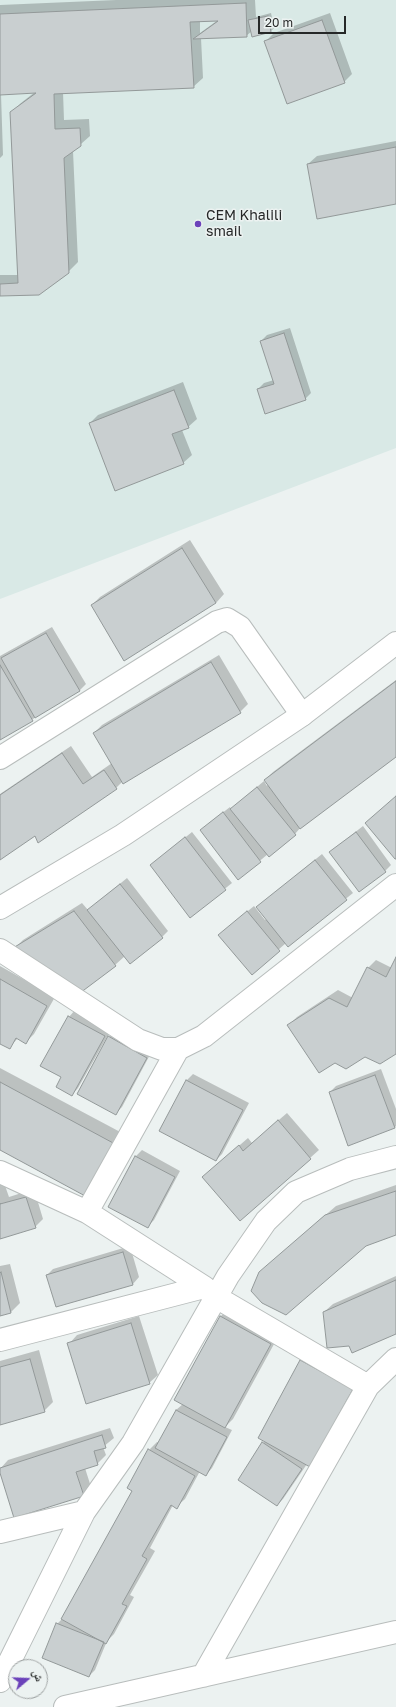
<!DOCTYPE html>
<meta charset="utf-8">
<style>
body{margin:0}
#map{position:relative;width:396px;height:1707px;overflow:hidden;background:#ecf2f1;font-family:"Golos Text","Noto Naskh Arabic",sans-serif}
canvas{display:block}
.north{position:absolute;left:8px;top:1659px;width:40px;height:40px;box-sizing:border-box;background:#ecf2f1;border:1px solid #9da1a1;border-radius:50%;rotate:71deg;font-size:11px;font-weight:700;line-height:16px;text-align:center;color:#262828}
.north::after{content:'';display:block;margin:auto;width:14px;height:18px;background:#6b42ba;clip-path:polygon(50% 0,100% 100%,50% 72%,0 100%)}
.scale{position:absolute;left:258px;top:16px;width:88px;height:18px;box-sizing:border-box;border:2px solid #262828;border-top:0;padding-left:5px;font-size:12px;line-height:14px;white-space:nowrap;color:#262828;-webkit-text-stroke:3px #ecf2f1;paint-order:stroke}
</style>
<div id="map">
<canvas width="396" height="1707"></canvas>
<div class="north">ش</div>
<div class="scale">20 m</div>
</div>
<script>
const c = document.querySelector('canvas').getContext('2d');
c.lineJoin = 'round';
function fill(path, color) { c.fillStyle = color; c.fill(path, 'evenodd'); }
const poly = rows => new Path2D(rows.map(r => 'M' + r).join(''));
function stroke(path, color, width, dash) { c.strokeStyle = color; c.lineWidth = width; c.lineCap = dash ? 'butt' : 'round'; c.setLineDash(dash || []); c.stroke(path); }
function drawText(font, color, halo, rows, align = 'center') {
  c.font = font + ' "Golos Text",sans-serif'; c.lineWidth = 3; c.setLineDash([]); c.textBaseline = 'middle'; c.strokeStyle = halo; c.fillStyle = color; for (const [text, x, y, turn = 0] of rows) {
    c.save(); c.translate(x, y); c.rotate((+turn || 0) * Math.PI / 180); c.textAlign = isNaN(turn) ? turn : align; if (halo) c.strokeText(text, 0, 0); c.fillText(text, 0, 0); c.restore();
  }
}
fill(poly([
 [0,0,396,0,396,448,0,599]
]), '#d9e9e6');
fill(poly([
 [116,0,255,0,256,17,271,13,274,28,271,31,252,31,246,36,201,38,203,78,193,87,63,92,64,120,89,119,90,136,73,151,78,262,68,272,0,295,0,275,18,275,11,113,21,103,35,92,1,94,3,155,0,158,0,5],
 [200,20,218,20,200,33],
 [330,13,352,74,344,82,266,41,274,33],
 [396,141,396,203,308,164,317,156],
 [290,328,311,393,305,399,258,389,264,383,274,380,261,341,267,335],
 [183,382,197,419,188,427,182,430,192,455,183,463,90,423,98,415],
 [190,540,224,594,216,603,92,605,100,597],
 [52,627,86,684,79,691,0,739,0,656],
 [219,655,248,704,240,712,122,782,116,788,35,835,0,859,0,794,71,746,92,777,112,763,94,733,102,725],
 [396,680,396,756,301,827,295,834,268,854,238,879,208,824,230,807,231,809,264,781,267,786,268,784,265,780,273,772],
 [363,826,391,865,385,871,330,852],
 [192,832,232,883,191,916,151,865],
 [322,854,353,893,288,945,286,943,252,973,226,929,254,906,265,920,267,919,257,907],
 [127,878,168,931,162,937,125,956,115,965,15,948,23,940,82,903,88,910],
 [396,959,396,1053,289,1025,297,1017,338,990,353,998,368,968,376,960,392,968],
 [0,966,55,997,34,1034,26,1042,18,1038,9,1048,0,1042],
 [75,1010,111,1030,78,1088,72,1095,62,1077,69,1017],
 [115,1031,152,1051,122,1107,115,1114,109,1037],
 [0,1068,124,1134,97,1186,0,1149],
 [381,1069,396,1109,396,1126,394,1128,330,1092,336,1086],
 [193,1074,249,1103,222,1154,216,1160,160,1131,187,1080],
 [287,1113,319,1150,240,1220,212,1169,248,1138,252,1143],
 [142,1150,180,1171,154,1220,148,1226,110,1206,136,1156],
 [3,1180,9,1197,34,1189,43,1219,35,1227,0,1238,0,1181],
 [396,1185,396,1234,270,1263,336,1206],
 [130,1246,139,1277,133,1284,47,1275,53,1269],
 [10,1264,20,1303,11,1312,0,1315,0,1266],
 [396,1276,396,1333,349,1344,324,1312,333,1304],
 [229,1308,279,1335,233,1419,225,1427,232,1430,212,1468,206,1475,200,1471,185,1499,176,1507,173,1505,150,1548,155,1551,130,1595,134,1597,114,1634,107,1641,95,1670,89,1676,57,1624,62,1619,133,1491,149,1450,157,1442,160,1443,176,1410,183,1404,175,1400,221,1316],
 [139,1316,158,1375,149,1383,69,1344,77,1335],
 [39,1350,53,1402,44,1411,0,1424,0,1361],
 [309,1352,360,1380,318,1457,307,1464,283,1499,277,1505,263,1443,265,1441,259,1438,301,1360],
 [110,1428,114,1438,103,1447,106,1455,97,1464,85,1468,91,1487,83,1495,0,1469,8,1460]
]), '#0003');
const building = poly([
 [246,3,247,37,193,39,218,21,190,22,194,88,54,94,55,129,80,128,81,146,64,158,69,273,39,295,0,296,0,284,18,283,10,112,36,93,0,95,0,14,246,3],
 [268,16,271,32,252,37,248,20,268,16],
 [322,20,345,83,287,104,264,41,322,20],
 [396,147,396,204,317,219,307,164,396,147],
 [284,333,306,400,265,414,257,389,274,384,260,341,284,333],
 [174,390,189,428,172,434,184,464,115,491,89,423,174,390],
 [182,548,216,603,124,661,91,605,182,548],
 [46,633,80,691,35,718,1,658,46,633],
 [211,662,241,713,123,784,93,733,211,662],
 [0,665,33,721,0,740,0,665],
 [396,681,396,757,300,829,264,780,396,681],
 [62,753,83,784,104,770,117,789,38,843,35,836,0,860,0,795,62,753],
 [257,787,296,835,269,857,230,809,257,787],
 [396,796,396,859,395,859,365,823,396,796],
 [223,812,261,862,238,880,200,830,223,812],
 [356,832,386,872,359,892,329,852,356,832],
 [185,837,226,890,190,918,150,865,185,837],
 [315,860,347,900,288,947,256,907,315,860],
 [120,884,163,938,130,964,87,910,120,884],
 [74,911,116,966,80,993,13,948,74,911],
 [247,911,280,951,252,975,218,935,247,911],
 [396,957,396,1054,380,1064,365,1057,346,1069,335,1063,319,1073,287,1025,329,998,347,1007,367,967,386,977,396,957],
 [0,979,47,1006,26,1044,16,1038,10,1049,0,1044,0,979],
 [68,1016,105,1036,72,1096,56,1087,61,1077,40,1066,68,1016],
 [108,1036,147,1058,116,1115,77,1094,108,1036],
 [375,1075,395,1128,348,1146,329,1092,375,1075],
 [186,1080,243,1110,216,1161,159,1131,186,1080],
 [0,1082,115,1144,87,1197,0,1150,0,1082],
 [278,1120,311,1159,240,1221,202,1177,239,1145,243,1151,278,1120],
 [135,1156,175,1177,148,1228,108,1207,135,1156],
 [396,1191,396,1235,366,1246,286,1315,262,1303,251,1291,259,1272,325,1215,396,1191],
 [26,1197,36,1228,0,1239,0,1203,0,1204,26,1197],
 [123,1252,133,1285,56,1307,46,1275,123,1252],
 [1,1272,11,1313,0,1316,0,1273,1,1272],
 [396,1280,396,1334,352,1353,349,1346,327,1348,323,1312,396,1280],
 [220,1316,271,1344,225,1428,174,1400,220,1316],
 [131,1323,150,1384,86,1404,67,1343,131,1323],
 [30,1359,45,1412,0,1425,0,1367,30,1359],
 [300,1360,353,1389,310,1467,258,1438,300,1360],
 [176,1410,227,1437,206,1476,155,1448,176,1410],
 [102,1435,106,1448,94,1451,98,1465,76,1472,84,1496,14,1518,0,1473,0,1468,102,1435],
 [262,1442,302,1469,277,1506,238,1480,262,1442],
 [148,1449,195,1476,177,1509,171,1505,142,1556,147,1559,122,1604,127,1606,106,1644,61,1619,132,1491,127,1488,148,1449],
 [56,1623,104,1642,89,1677,42,1658,56,1623]
]);
fill(building, '#c9cfd0');
stroke(building, '#939999', 1);
const street = poly([
 [0,758,217,622,227,619,240,627,302,715],
 [0,950,138,1040,162,1049,178,1049,204,1036,396,885],
 [0,1172,87,1212,204,1287,216,1297,368,1386],
 [87,1212,178,1049],
 [0,1340,204,1287],
 [0,1532,84,1512],
 [203,1676,368,1386,396,1359],
 [0,1681,84,1512,133,1443,228,1276,266,1221,296,1192,350,1169,396,1157],
 [65,1707,396,1632]
]);
const secondary = poly([
 [0,908,123,835,302,715,396,643]
]);
stroke(street, '#b8bdbc', 24);
stroke(secondary, '#b8bdbc', 24);
stroke(street, '#fff', 22);
stroke(secondary, '#fff', 22);
for (const [x, y, r, color] of [
 [198,224,4,"#6b42ba"]
]) { const dot = new Path2D(); dot.arc(x, y, r, 0, 2 * Math.PI); c.fillStyle = color; c.fill(dot); stroke(dot, '#ecf2f1', 1.5); }
drawText('14px', '#262828', '#ecf2f1', [
 ["CEM Khalili",206,216],
 ["smail",206,232]
], 'left');
</script>
